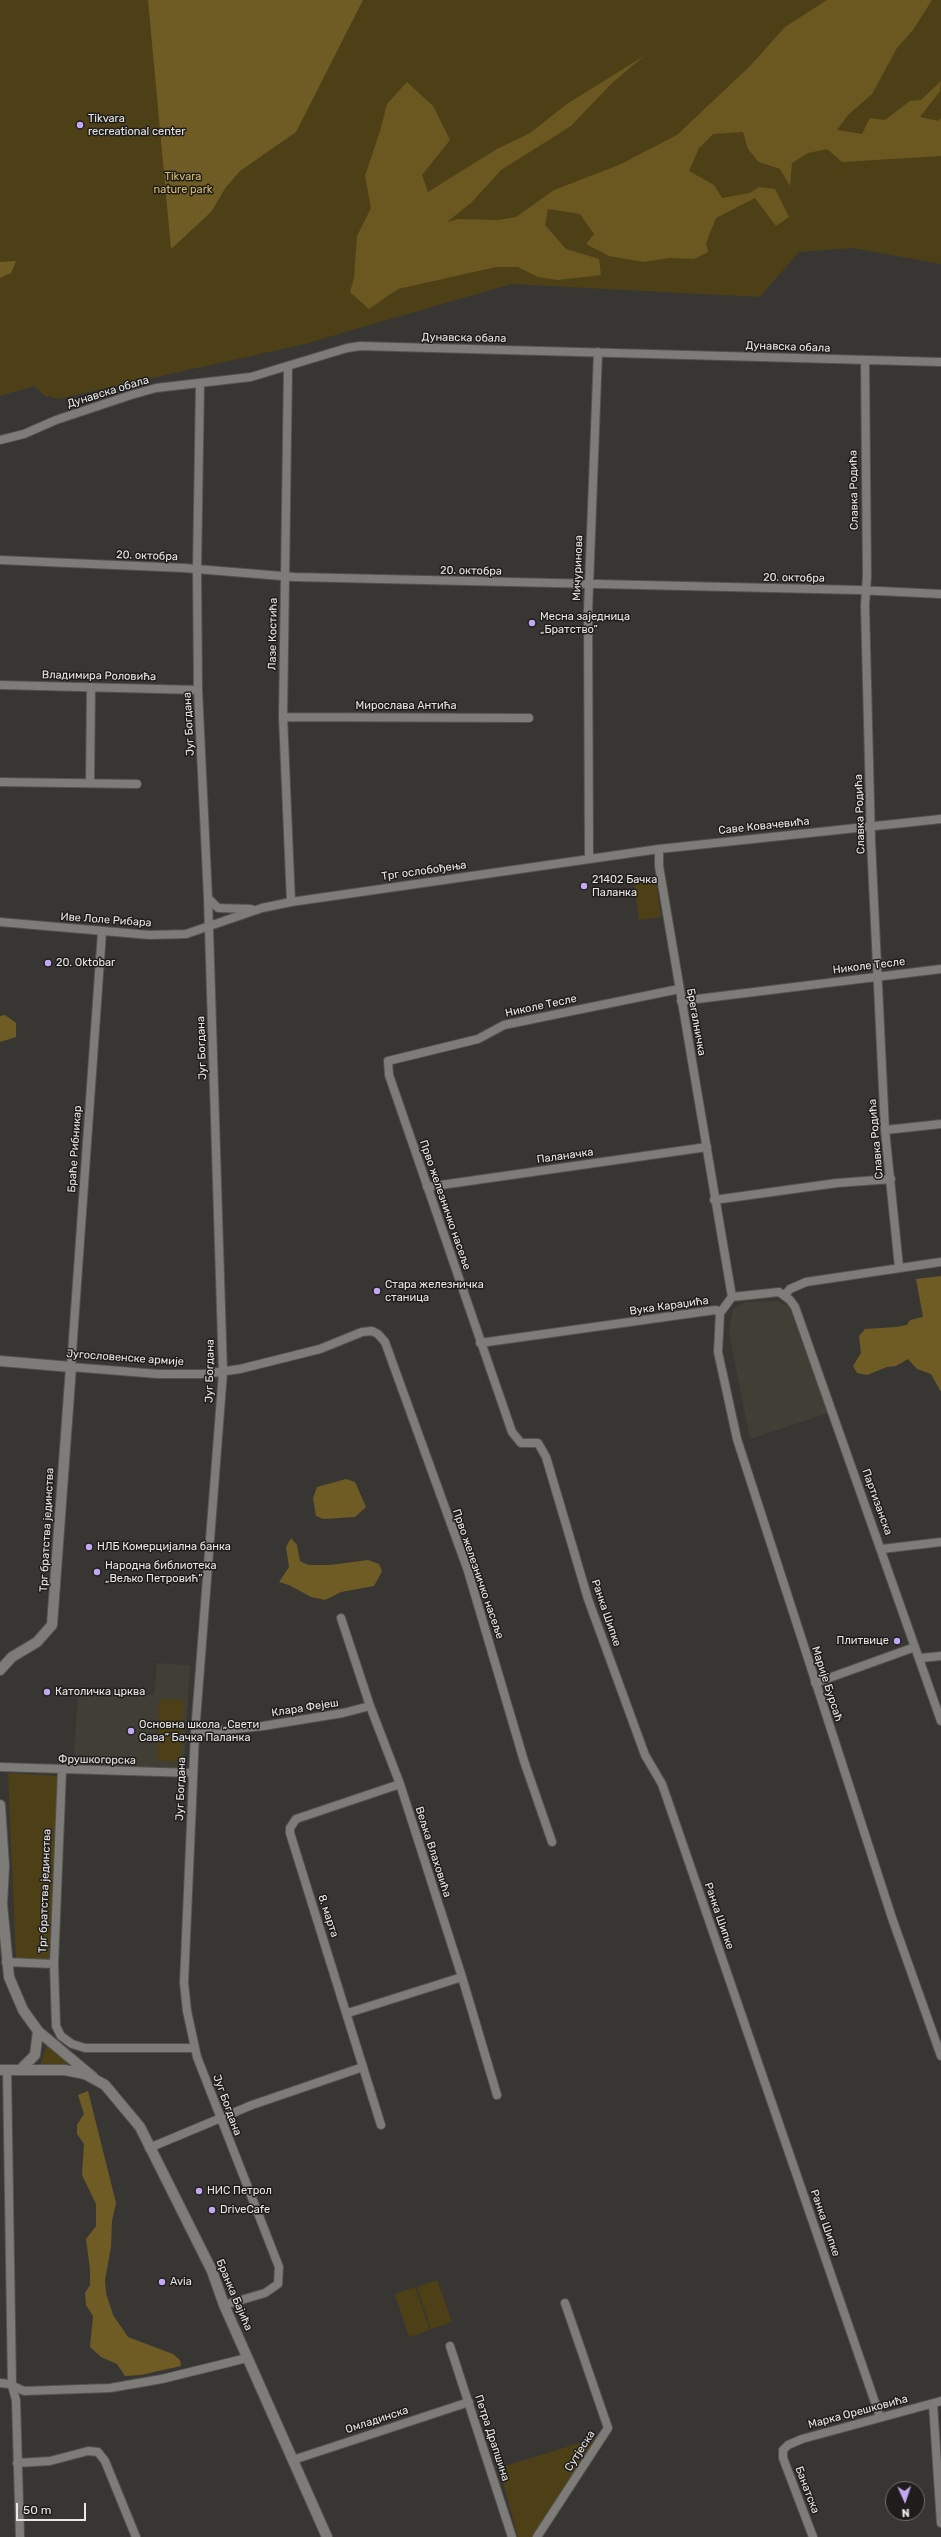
<!DOCTYPE html>
<meta charset="utf-8">
<style>
body{margin:0}
#map{position:relative;width:941px;height:2537px;overflow:hidden;background:#373633;font-family:Rubik,sans-serif}
canvas{display:block}
.north{position:absolute;left:885px;top:2481px;width:40px;height:40px;box-sizing:border-box;background:#1e1d1c;border:1px solid #6f6e6d;border-radius:50%;rotate:177deg;font-size:11px;font-weight:700;line-height:16px;text-align:center;color:#e9e8e6}
.north::after{content:'';display:block;margin:auto;width:14px;height:18px;background:#c2a8f2;clip-path:polygon(50% 0,100% 100%,50% 72%,0 100%)}
.scale{position:absolute;left:16px;top:2503px;width:70px;height:18px;box-sizing:border-box;border:2px solid #e9e8e6;border-top:0;padding-left:5px;font-size:12px;line-height:14px;white-space:nowrap;color:#e9e8e6;-webkit-text-stroke:3px #1e1d1c;paint-order:stroke}
</style>
<div id="map">
<canvas width="941" height="2537"></canvas>
<div class="north">N</div>
<div class="scale">50 m</div>
</div>
<script>
const c = document.querySelector('canvas').getContext('2d');
c.lineJoin = 'round';
function fill(path, color) { c.fillStyle = color; c.fill(path, 'evenodd'); }
const poly = rows => new Path2D(rows.map(r => 'M' + r).join(''));
function stroke(path, color, width, dash) { c.strokeStyle = color; c.lineWidth = width; c.lineCap = dash ? 'butt' : 'round'; c.setLineDash(dash || []); c.stroke(path); }
function drawText(font, color, halo, rows, align = 'center') {
  c.font = font + ' Rubik,sans-serif'; c.lineWidth = 3; c.setLineDash([]); c.textBaseline = 'middle'; c.strokeStyle = halo; c.fillStyle = color; for (const [text, x, y, turn = 0] of rows) {
    c.save(); c.translate(x, y); c.rotate((+turn || 0) * Math.PI / 180); c.textAlign = isNaN(turn) ? turn : align; if (halo) c.strokeText(text, 0, 0); c.fillText(text, 0, 0); c.restore();
  }
}
fill(poly([
 [777,1301,789,1307,828,1413,750,1439,730,1339,730,1323,733,1310,739,1305,746,1302],
 [157,1663,190,1665,184,1769,73,1767,78,1692,154,1695]
]), '#413e35');
fill(poly([
 [0,0,941,0,941,264,853,248,799,252,760,297,511,284,301,345,57,399,51,396,46,397,34,386,0,396],
 [656,880,661,917,639,920,634,883],
 [159,1699,184,1700,181,1762,157,1760],
 [8,1773,58,1776,49,1961,16,1960],
 [47,2044,67,2061,67,2066,40,2066],
 [437,2280,452,2322,431,2329,417,2287],
 [415,2287,430,2330,409,2337,395,2294],
 [596,2438,532,2537,518,2537,499,2468]
]), '#4e4016');
fill(poly([
 [148,0,363,0,296,132,240,171,226,187,211,212,171,249],
 [16,261,11,273,0,278,0,262],
 [5,1015,16,1023,16,1037,0,1042,0,1016],
 [941,1276,941,1392,931,1374,917,1369,908,1359,896,1366,887,1367,867,1375,857,1373,853,1366,861,1353,859,1336,865,1329,896,1327,907,1325,910,1320,923,1317,916,1279],
 [346,1479,355,1482,366,1507,355,1517,323,1519,316,1516,313,1498,317,1487],
 [291,1538,297,1545,300,1561,308,1565,330,1565,368,1560,379,1564,382,1571,379,1577,374,1586,341,1592,325,1600,311,1597,289,1585,279,1582,289,1567,286,1547],
 [88,2091,116,2203,112,2221,111,2247,105,2280,106,2293,113,2315,128,2337,173,2354,180,2360,181,2366,141,2375,125,2376,117,2364,101,2357,90,2347,93,2316,86,2305,85,2293,90,2285,90,2269,86,2239,96,2226,96,2204,82,2175,84,2144,77,2134,77,2125,84,2114,78,2095]
]), '#6f5c25');
fill(poly([
 [827,0,932,0,913,30,897,48,872,94,848,115,837,130,862,134,870,118,885,120,910,101,921,100,941,81,940,91,920,117,938,121,941,118,941,156,842,162,827,149,808,153,792,163,790,186,780,169,759,162,748,149,743,132,713,134,699,148,689,171,714,185,722,198,750,193,759,187,775,189,789,217,776,226,755,198,716,218,706,243,708,252,694,259,669,258,643,262,609,256,586,244,594,234,580,214,548,209,545,225,566,249,599,259,601,275,558,280,538,277,518,267,496,267,398,289,369,309,350,292,354,278,357,236,371,208,365,176,380,131,387,104,407,82,433,106,450,140,422,175,428,192,497,149,530,133,567,104,644,56,612,83,571,126,501,170,472,202,447,222,459,219,498,220,516,217,554,190,619,165,677,135,750,66,785,27]
]), '#6b5821');
const minor = poly([
 [865,360,867,576,865,605,871,841,885,1130,899,1267],
 [288,367,283,717,291,902],
 [200,383,197,570,198,690,208,898,223,1372,195,1733,184,1983,187,2011,197,2057,279,2267,278,2284,265,2293,224,2305],
 [0,440,24,434,56,420,131,395,156,388,251,377,347,348,360,346,941,362],
 [0,560,184,568,294,577,858,590,941,594],
 [0,685,198,690],
 [283,717,529,718],
 [0,782,137,784],
 [90,783,91,687],
 [659,849,659,866,732,1297],
 [589,858,588,611,598,352],
 [208,898,218,908,251,909],
 [0,922,150,935,186,934,262,908,291,902,659,849,941,819],
 [102,932,71,1367,158,1374,205,1374,240,1369,320,1349,362,1332,372,1331,378,1334,385,1342,468,1571,524,1761,552,1842],
 [679,989,504,1025,478,1039,388,1061,389,1075,512,1432,521,1443,538,1443,546,1457,588,1599,645,1755,662,1784,880,2417],
 [681,1001,941,969],
 [885,1130,941,1124],
 [427,1187,707,1147],
 [714,1200,837,1183,891,1179],
 [785,1295,790,1289,806,1282,941,1262],
 [480,1343,708,1311,716,1310,720,1313],
 [882,1549,941,1542],
 [341,1618,370,1706,400,1784,462,1977,497,2095],
 [921,1658,941,1656],
 [815,1683,915,1647],
 [941,1721,795,1307,790,1300,779,1292,732,1297,720,1313,718,1352,737,1439,892,1918,941,2056],
 [195,1733,263,1726,343,1713,370,1706],
 [0,1767,193,1773],
 [6,1962,54,1964,62,1770],
 [54,1964,56,2026,61,2036,72,2044,85,2048,195,2048],
 [348,2013,462,1977],
 [7,2070,12,2386,16,2400,20,2537],
 [381,2125,290,1833,290,1828,296,1819,400,1784],
 [149,2148,252,2105,363,2067],
 [450,2346,512,2537],
 [0,2383,9,2384,24,2391,110,2388,162,2379,247,2358],
 [933,2404,941,2523],
 [293,2460,469,2402],
 [17,2463,50,2461,88,2451,98,2452,105,2461,136,2537],
 [537,2537,608,2428,565,2303],
 [813,2537,783,2458,783,2450,788,2445,802,2439,941,2401]
]);
const tertiary = poly([
 [0,1361,71,1367,52,1625,37,1642,12,1657,0,1670],
 [0,1805,4,1866,2,1904,9,1977,23,2010,38,2031,93,2077]
]);
const secondary = poly([
 [0,2070,65,2070,85,2074,105,2085,140,2127,212,2271,224,2305,327,2537],
 [20,2070,35,2055,38,2031]
]);
stroke(minor, '#54524f', 10);
stroke(tertiary, '#54524f', 12);
stroke(secondary, '#54524f', 12);
stroke(minor, '#7e7c78', 8);
stroke(tertiary, '#7e7c78', 10);
stroke(secondary, '#7e7c78', 10);
for (const [x, y, r, color] of [
 [80,125,4,"#c2a8f2"],
 [532,623,4,"#c2a8f2"],
 [584,886,4,"#c2a8f2"],
 [48,963,4,"#c2a8f2"],
 [377,1291,4,"#c2a8f2"],
 [89,1547,4,"#c2a8f2"],
 [97,1572,4,"#c2a8f2"],
 [897,1641,4,"#c2a8f2"],
 [47,1692,4,"#c2a8f2"],
 [131,1731,4,"#c2a8f2"],
 [199,2191,4,"#c2a8f2"],
 [212,2210,4,"#c2a8f2"],
 [162,2282,4,"#c2a8f2"]
]) { const dot = new Path2D(); dot.arc(x, y, r, 0, 2 * Math.PI); c.fillStyle = color; c.fill(dot); stroke(dot, '#1e1d1c', 1.5); }
drawText('11px', '#e9e8e6', '#1e1d1c', [
 ["Tikvara",88,119],
 ["recreational center",88,132],
 ["Месна заједница",540,617],
 ["„Братство”",540,630],
 ["21402 Бачка",592,880],
 ["Паланка",592,893],
 ["20. Oktobar",56,963],
 ["Стара железничка",385,1285],
 ["станица",385,1298],
 ["НЛБ Комерцијална банка",97,1547],
 ["Народна библиотека",105,1566],
 ["„Вељко Петровић”",105,1579],
 ["Плитвице",889,1641,"right"],
 ["Католичка црква",55,1692],
 ["Основна школа „Свети",139,1725],
 ["Сава” Бачка Паланка",139,1738],
 ["НИС Петрол",207,2191],
 ["DriveCafe",220,2210],
 ["Avia",170,2282]
], 'left');
drawText('11px', '#d9bb6a', '#1e1d1c', [
 ["Tikvara",183,177],
 ["nature park",183,190]
]);
drawText('11px', '#e9e8e6', '#1e1d1c', [
 ["Дунавска обала",464,338,1],
 ["Дунавска обала",788,347,2],
 ["Дунавска обала",108,392,-17],
 ["Славка Родића",854,490,-91],
 ["20. октобра",147,556,2],
 ["Мичуринова",578,568,-88],
 ["20. октобра",471,571,1],
 ["20. октобра",794,578,1],
 ["Лазе Костића",273,634,-89],
 ["Владимира Роловића",99,676,1],
 ["Мирослава Антића",406,706],
 ["Југ Богдана",189,724,-93],
 ["Славка Родића",860,814,-92],
 ["Саве Ковачевића",764,826,-6],
 ["Трг ослобођења",424,871,-8],
 ["Иве Лоле Рибара",106,920,4],
 ["Николе Тесле",869,966,-7],
 ["Николе Тесле",541,1006,-12],
 ["Брегалничка",696,1022,80],
 ["Југ Богдана",202,1048,-92],
 ["Славка Родића",876,1139,-95],
 ["Браће Рибникар",75,1149,-86],
 ["Паланачка",565,1156,-8],
 ["Прво железничко насеље",445,1205,71],
 ["Вука Караџића",669,1306,-8],
 ["Југословенске армије",125,1358,4],
 ["Југ Богдана",210,1371,-89],
 ["Партизанска",877,1502,70],
 ["Трг братства јединства",47,1530,-87],
 ["Прво железничко насеље",478,1574,71],
 ["Ранка Шипке",606,1613,71],
 ["Марије Бурсаћ",827,1684,72],
 ["Клара Фејеш",305,1708,-9],
 ["Фрушкогорска",97,1760,1],
 ["Југ Богдана",181,1789,-88],
 ["Вељка Влаховића",433,1852,72],
 ["Трг братства јединства",45,1891,-88],
 ["8. марта",328,1916,72],
 ["Ранка Шипке",719,1916,71],
 ["Југ Богдана",227,2105,70],
 ["Ранка Шипке",825,2223,71],
 ["Бранка Бајића",234,2295,67],
 ["Марка Орешковића",858,2412,-15],
 ["Омладинска",377,2420,-18],
 ["Петра Драпшина",492,2438,72],
 ["Сутјеска",580,2451,-57],
 ["Банатска",807,2490,69]
]);
</script>
